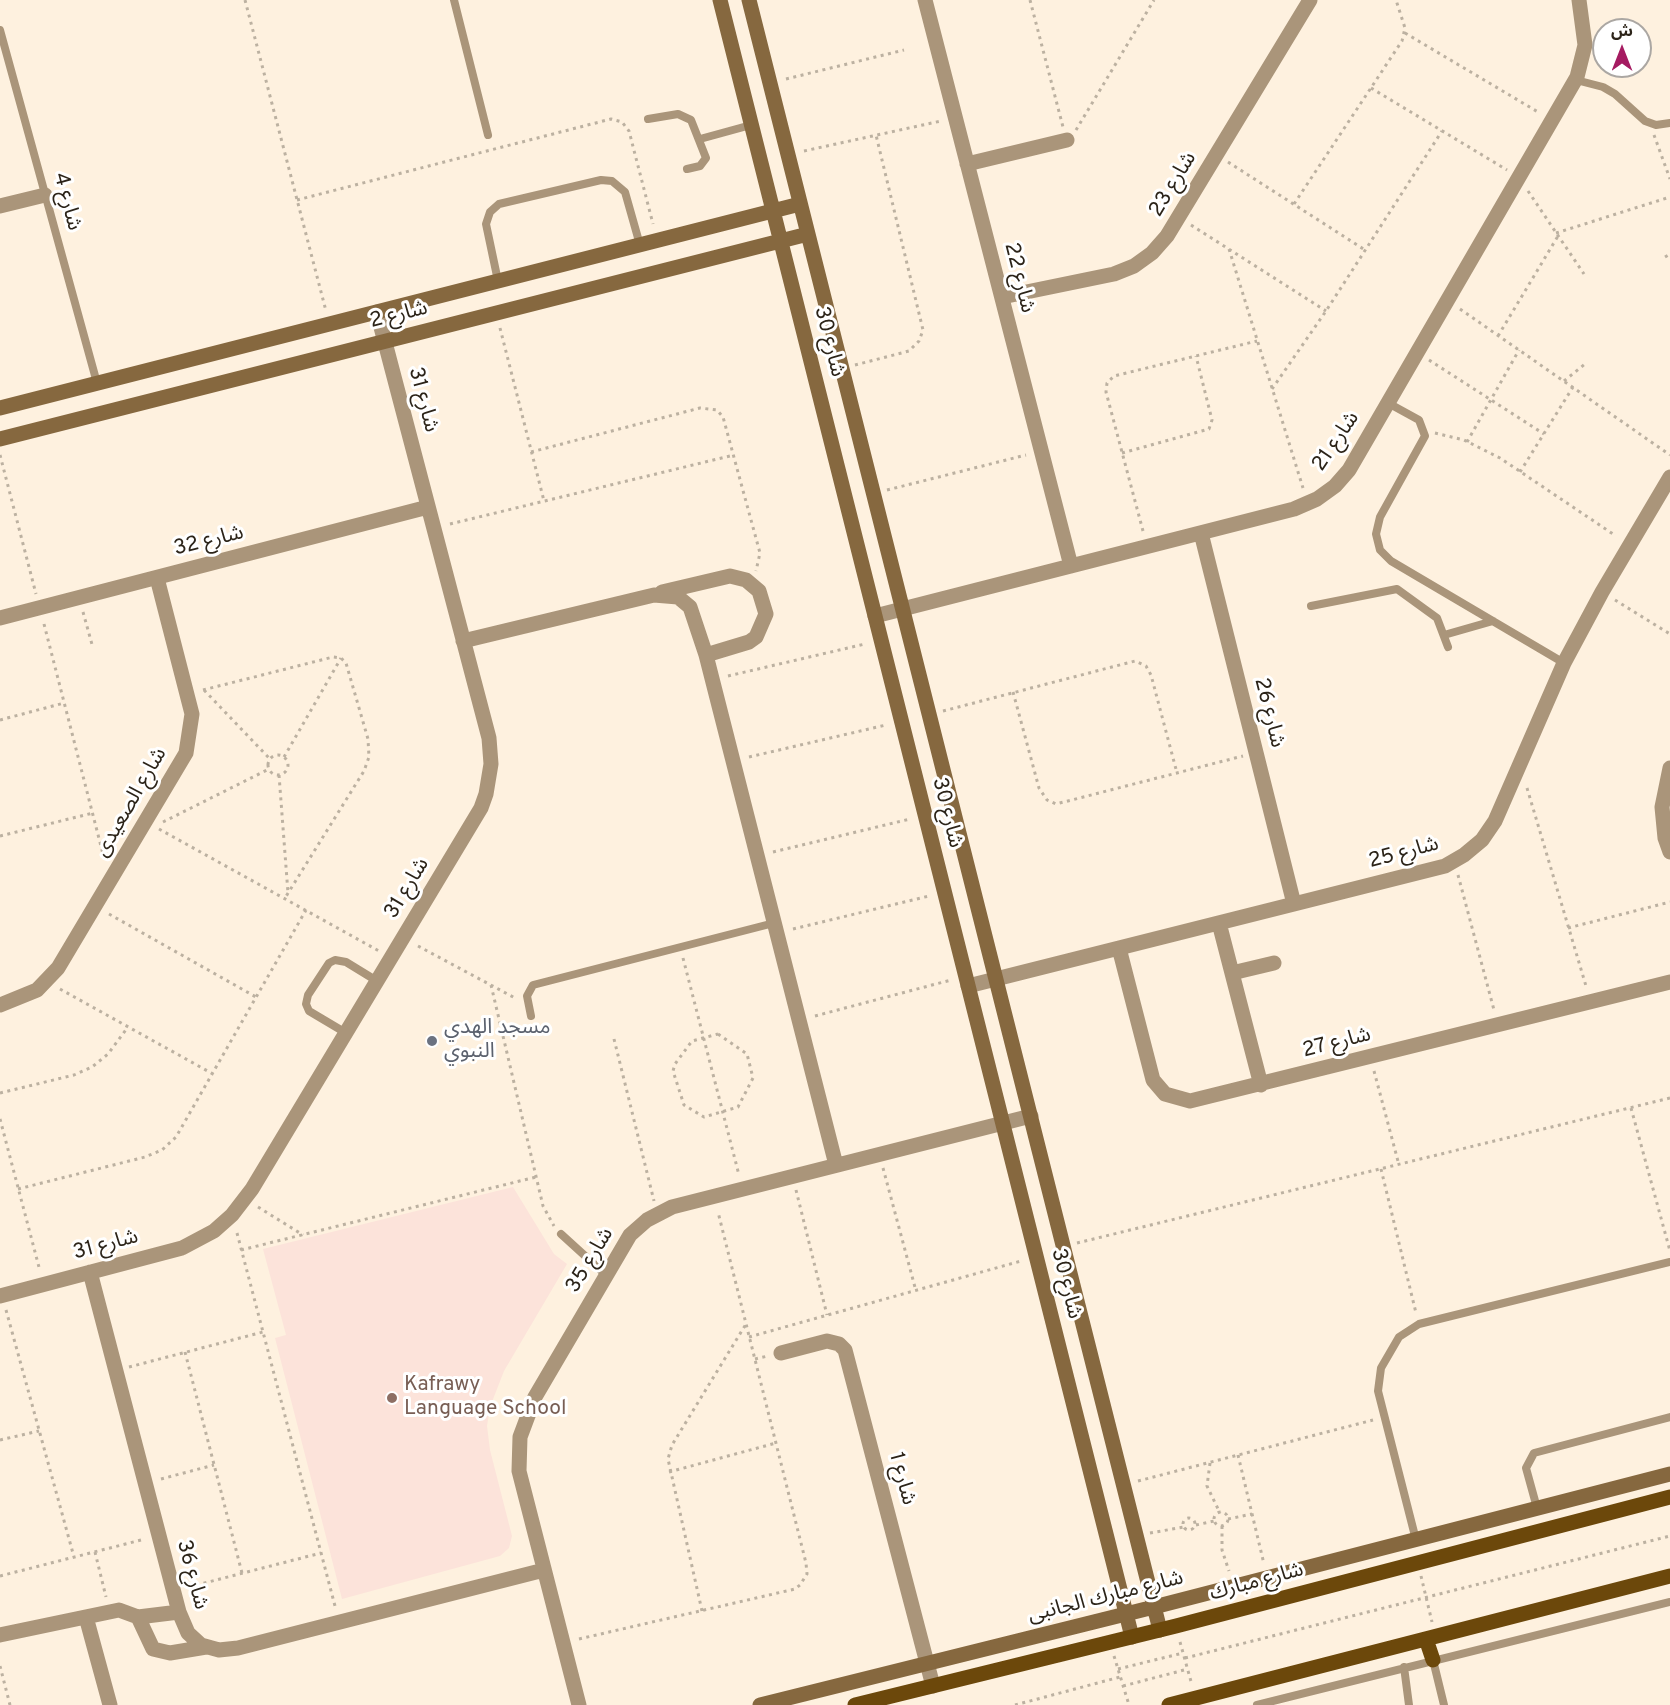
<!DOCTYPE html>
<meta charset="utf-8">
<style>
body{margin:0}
#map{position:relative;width:1670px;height:1705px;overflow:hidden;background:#fef1df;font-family:Overpass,"Noto Sans Arabic",sans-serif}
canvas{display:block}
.north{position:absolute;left:1592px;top:18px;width:60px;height:60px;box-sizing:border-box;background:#fff;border:2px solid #aba7a3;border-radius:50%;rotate:0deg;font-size:16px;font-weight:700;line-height:24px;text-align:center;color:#2c2419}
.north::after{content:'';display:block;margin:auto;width:21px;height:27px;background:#a51b61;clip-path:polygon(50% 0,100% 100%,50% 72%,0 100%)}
</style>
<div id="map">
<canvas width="1670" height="1705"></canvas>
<div class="north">ش</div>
</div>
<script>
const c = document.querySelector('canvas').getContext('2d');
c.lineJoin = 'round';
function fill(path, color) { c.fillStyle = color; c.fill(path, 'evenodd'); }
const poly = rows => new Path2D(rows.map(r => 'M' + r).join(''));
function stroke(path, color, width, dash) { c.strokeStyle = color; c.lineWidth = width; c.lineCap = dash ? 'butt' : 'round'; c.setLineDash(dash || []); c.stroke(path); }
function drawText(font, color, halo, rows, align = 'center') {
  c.font = font + ' Overpass,"Noto Sans Arabic",sans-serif'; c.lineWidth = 6; c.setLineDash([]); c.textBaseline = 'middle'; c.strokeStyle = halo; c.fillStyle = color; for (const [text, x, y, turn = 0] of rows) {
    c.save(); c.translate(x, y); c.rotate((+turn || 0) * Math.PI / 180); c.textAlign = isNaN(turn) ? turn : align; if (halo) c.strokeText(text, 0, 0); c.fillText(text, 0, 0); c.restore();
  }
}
fill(poly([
 [513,1187,554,1254,567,1264,504,1371,490,1407,487,1426,490,1450,512,1536,509,1548,500,1556,342,1599,275,1338,286,1335,263,1249]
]), '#fce3da');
stroke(poly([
 [245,0,326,311],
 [1030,0,1063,127],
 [1405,33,1538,112],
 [786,79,904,50],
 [1371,88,1507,170],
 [1076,130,1154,0],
 [1654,135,1670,179],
 [804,151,941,121],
 [1228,162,1365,250],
 [1528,191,1584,274],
 [297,200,611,119,622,122,629,131,653,224],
 [1294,204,1402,41,1405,28,1396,0],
 [1191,225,1326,311],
 [1556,233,1670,197],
 [1229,249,1303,488],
 [1665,257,1670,254],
 [1460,309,1670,455],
 [500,328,544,501],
 [1498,336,1558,236],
 [1429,360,1544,434],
 [855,365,909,351,919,341,923,330,876,135],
 [1564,381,1585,364],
 [1272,389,1326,311,1442,131],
 [1435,433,1464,440,1500,458,1616,536],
 [1467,442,1519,350],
 [531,452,700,408,717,410,723,417,760,553,756,571],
 [1122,453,1209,429,1212,420,1196,356],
 [0,455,36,594],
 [1520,472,1573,387],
 [887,490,1026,455],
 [450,524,734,455],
 [1143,531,1106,392,1107,383,1114,376,1257,341],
 [1615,600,1670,634],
 [83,612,93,648],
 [44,624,104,858],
 [728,676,865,644],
 [203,690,333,657,341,658,346,663,368,739,369,757,364,771,285,898],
 [204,690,270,759],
 [1013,692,1039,788,1047,800,1056,804,1243,756],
 [943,711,1135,661,1146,666,1151,675,1177,773],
 [0,720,64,703],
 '268 765a10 10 0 1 1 20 0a10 10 0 1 1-20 0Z',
 [284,757,341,658],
 [749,757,886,725],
 [279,775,288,893],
 [1527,788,1586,986],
 [163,822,269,769],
 [159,829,379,951],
 [0,836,93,813],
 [773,852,910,819],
 [1458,875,1494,1010],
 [109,914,256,997],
 [1568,928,1670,902],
 [793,929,929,896],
 [418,946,515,998],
 [683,958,739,1175],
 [491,985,543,1206,554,1226],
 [60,989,213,1074],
 [815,1016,951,980],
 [718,1034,747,1054,753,1078,738,1107,704,1117,684,1105,673,1071,675,1064,692,1041,718,1034],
 [614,1039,654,1201],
 [1374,1071,1399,1165],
 [0,1093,74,1075,92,1067,108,1054,128,1027],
 [1631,1108,1670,1251],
 [0,1119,40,1271],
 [883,1168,916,1291],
 [1381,1169,1416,1313],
 [18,1189,145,1157,162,1150,176,1137,306,910],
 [796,1190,827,1315],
 [258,1207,303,1235],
 [237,1233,335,1606],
 [1077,1243,1670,1098],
 [241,1250,536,1177],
 [6,1310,74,1557],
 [749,1337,1021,1261],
 [185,1352,242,1573],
 [755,1359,768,1356],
 [129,1367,263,1332],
 [0,1440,39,1431],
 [1238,1455,1264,1564],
 [1210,1463,1207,1486,1220,1513],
 [669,1472,776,1443],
 [161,1479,214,1465],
 [1138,1481,1373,1420],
 '1214 1519a7 7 0 1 1 14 0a7 7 0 1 1-14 0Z',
 '1183 1524a6 6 0 1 1 12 0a6 6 0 1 1-12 0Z',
 [1228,1519,1252,1514],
 [1196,1525,1214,1521],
 [1222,1526,1222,1550,1229,1571],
 [1150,1533,1184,1527],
 [95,1552,106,1597],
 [0,1576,145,1539],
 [1421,1576,1432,1622],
 [189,1587,321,1553],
 [702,1611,668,1459,672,1445,746,1324],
 [579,1639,795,1589,800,1585,807,1574,806,1563,718,1212],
 [1180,1642,1192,1685],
 [1114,1656,1129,1705],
 [1185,1658,1670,1536],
 [0,1666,10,1705],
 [1118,1669,1183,1653],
 [1123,1686,1188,1669],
 [1015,1705,1120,1677]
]), '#bcb1a1', 3, [3, 4.5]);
stroke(poly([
 [454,0,488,135],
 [0,30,97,383],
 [1576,80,1603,87,1615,94,1645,121,1656,125,1670,123],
 [648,119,678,114,691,120,706,158,700,166,687,169],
 [700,139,751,125],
 [498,281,486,224,490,212,499,204,601,180,612,181,625,192,640,245],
 [1388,403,1419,420,1425,436,1380,517,1376,534,1380,550,1391,561,1564,663],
 [1311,606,1397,589,1437,618,1448,647],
 [1444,635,1493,621],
 [531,1016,527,996,533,985,774,923],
 [346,1033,309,1011,306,1004,308,995,329,963,335,960,346,962,377,981],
 [561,1234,606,1275],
 [1537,1508,1526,1468,1534,1453,1670,1417],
 [1416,1540,1378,1391,1381,1368,1399,1337,1419,1324,1670,1262],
 [1433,1660,1444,1705],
 [1404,1667,1409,1705],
 [1257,1705,1670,1602]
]), '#aa957a', 8);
stroke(poly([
 [925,0,1071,566],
 [967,164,1067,140],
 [0,206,45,195],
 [1002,297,1114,274,1134,266,1152,253,1167,236,1310,0],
 [1201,533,1294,904],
 [662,592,730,576,746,580,759,591,766,614,756,637,749,642,706,655],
 [875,616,1294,509,1317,499,1335,486,1349,470,1577,77,1585,45,1579,0],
 [0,618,428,507],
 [463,641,654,595,678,597,690,607,706,655,836,1165],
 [1670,768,1662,807,1665,838,1670,852],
 [1219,923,1261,1085],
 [1119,948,1153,1080,1165,1094,1190,1101,1670,982],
 [1232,973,1274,963],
 [968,986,1445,866,1464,855,1482,840,1495,821,1564,663,1602,592,1670,477],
 [0,1005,37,990,58,968,186,753,192,714,157,578],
 [90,1272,179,1612,188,1633,201,1645,219,1650,238,1648,544,1570],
 [0,1296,182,1248,214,1231,232,1215,252,1189,481,808,486,794,491,764,489,738,377,312],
 [781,1353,827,1341,839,1344,845,1350,933,1686],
 [86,1617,110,1705],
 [138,1617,153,1649,170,1653,206,1647],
 [0,1635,119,1610,138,1617,179,1612],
 [579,1705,519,1471,520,1437,535,1397,630,1235,647,1220,672,1207,1031,1116]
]), '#aa957a', 15);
stroke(poly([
 [720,0,1132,1637],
 [749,0,1160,1630],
 [0,408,800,204],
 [0,439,808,234],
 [760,1705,1154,1607,1670,1474]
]), '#86683f', 15);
stroke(poly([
 [1426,1639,1433,1660],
 [855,1705,1176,1626,1670,1497],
 [1169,1705,1670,1576]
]), '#6c480b', 15);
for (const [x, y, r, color] of [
 [432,1041,6,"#6b7280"],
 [392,1398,6,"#8d6e63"]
]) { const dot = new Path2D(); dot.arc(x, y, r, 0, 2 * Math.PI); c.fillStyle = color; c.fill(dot); stroke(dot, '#fff', 2); }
drawText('21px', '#2c2419', '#fff', [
 ["شارع 23",1174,185,-59],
 ["شارع 4",66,202,75],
 ["شارع 22",1018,278,76],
 ["شارع 2",399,316,-14],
 ["شارع 30",828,342,76],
 ["شارع 31",422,400,75],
 ["شارع 21",1337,442,-56],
 ["شارع 32",209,542,-14],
 ["شارع 26",1268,713,76],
 ["شارع الصعيدى",132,803,-60],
 ["شارع 30",946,813,76],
 ["شارع 25",1404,854,-15],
 ["شارع 31",408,889,-59],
 ["شارع 27",1337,1044,-14],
 ["شارع 31",106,1246,-15],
 ["شارع 35",591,1261,-59],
 ["شارع 30",1065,1284,76],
 ["شارع 1",901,1479,75],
 ["شارع 36",191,1575,75],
 ["شارع مبارك",1257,1583,-15],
 ["شارع مبارك الجانبى",1106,1598,-14]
]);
drawText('21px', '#5b616d', '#fff', [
 ["مسجد الهدي",444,1029],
 ["النبوي",444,1053]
], 'left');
drawText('21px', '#785e54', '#fff', [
 ["Kafrawy",404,1386],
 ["Language School",404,1410]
], 'left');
</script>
